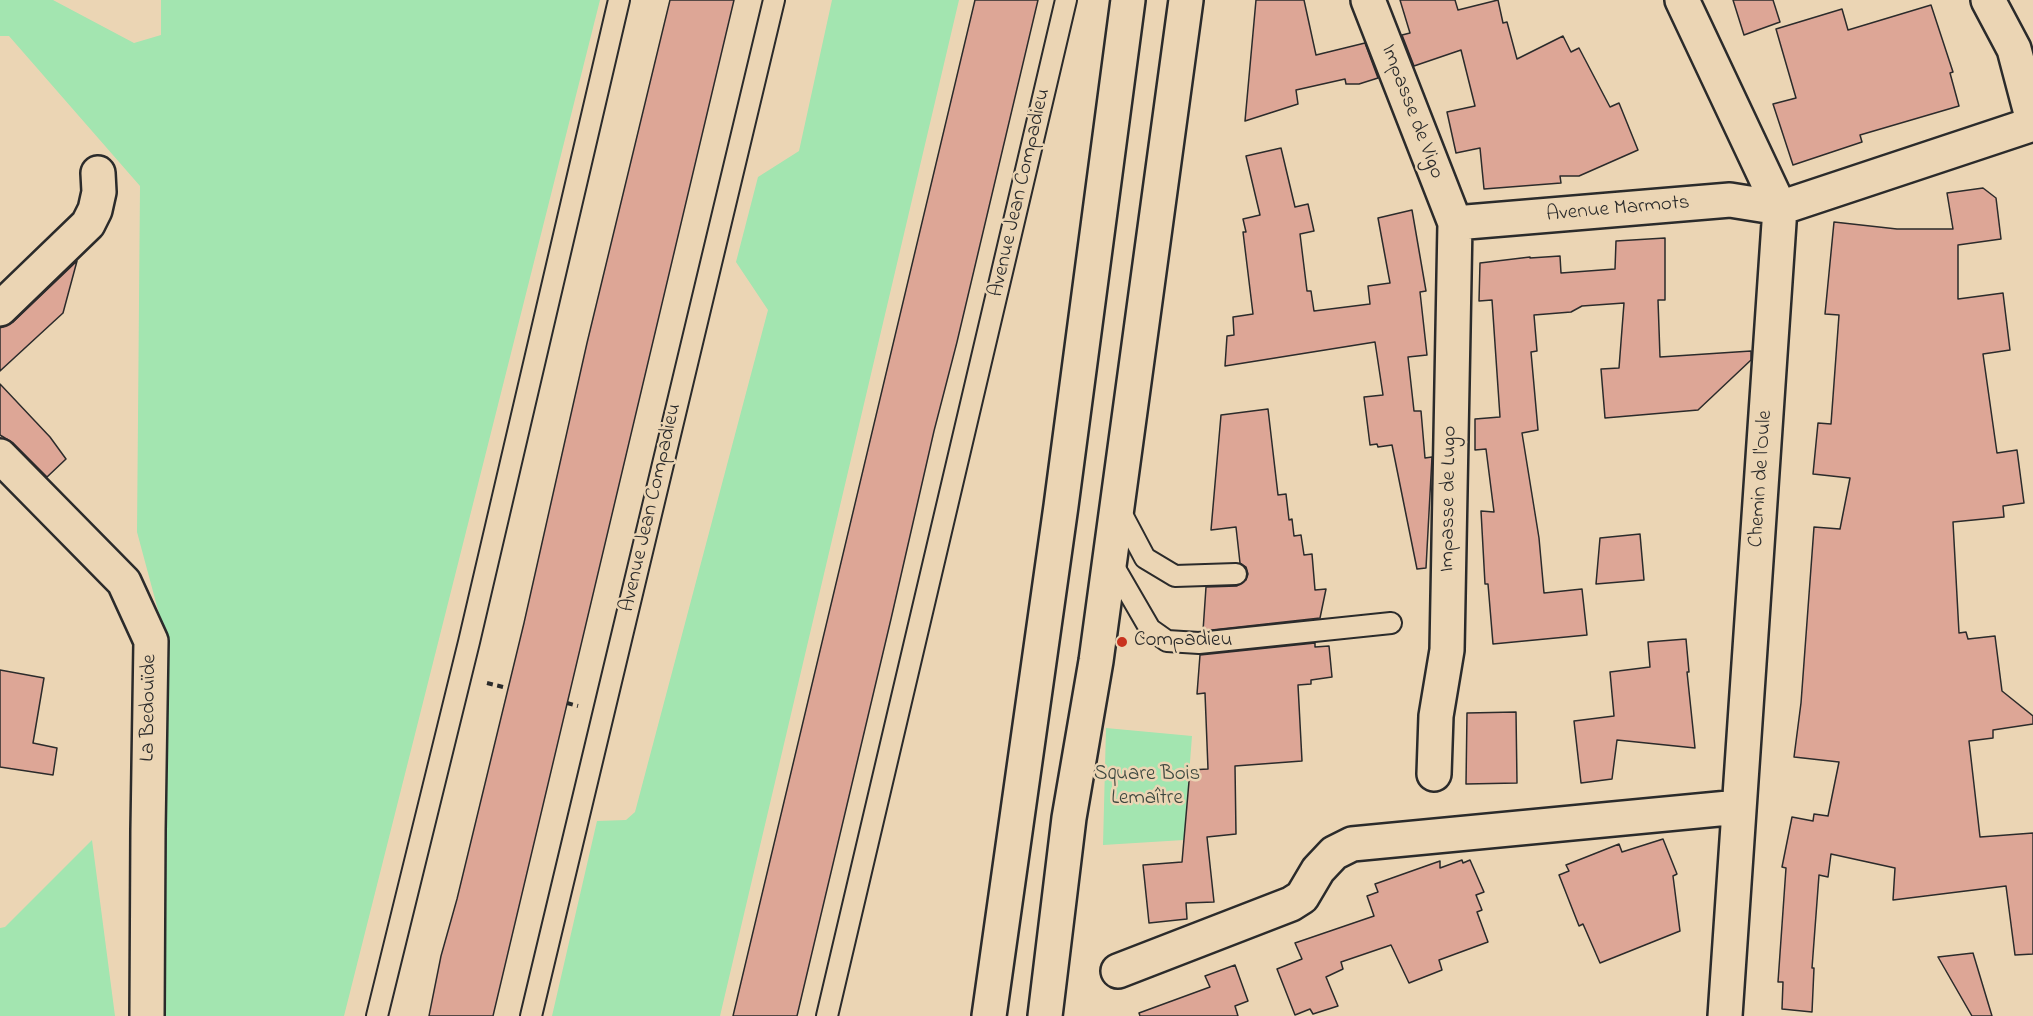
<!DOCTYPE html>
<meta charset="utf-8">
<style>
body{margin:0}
canvas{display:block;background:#ebd5b4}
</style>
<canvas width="2033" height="1016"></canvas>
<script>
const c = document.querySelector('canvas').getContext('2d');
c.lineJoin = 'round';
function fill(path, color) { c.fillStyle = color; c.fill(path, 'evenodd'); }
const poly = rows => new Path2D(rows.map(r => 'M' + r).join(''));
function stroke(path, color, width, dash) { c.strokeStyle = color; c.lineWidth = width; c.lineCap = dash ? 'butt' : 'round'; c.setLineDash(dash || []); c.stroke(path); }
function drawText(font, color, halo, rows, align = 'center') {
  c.font = font + ' "Indie Flower",sans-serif'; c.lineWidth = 5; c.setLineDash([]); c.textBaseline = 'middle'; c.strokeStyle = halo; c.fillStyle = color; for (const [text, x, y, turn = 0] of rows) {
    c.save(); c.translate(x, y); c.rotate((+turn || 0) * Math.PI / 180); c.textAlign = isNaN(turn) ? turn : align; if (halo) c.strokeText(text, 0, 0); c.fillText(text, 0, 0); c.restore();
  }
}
fill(poly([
 [0,0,53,0,134,43,161,35,161,0,600,0,344,1016,162,1016,162,625,137,532,140,186,9,36,0,36],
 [832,0,959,0,720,1016,552,1016,597,821,626,820,635,812,768,310,736,262,758,177,799,151],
 [1106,728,1192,736,1184,840,1103,845],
 [92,840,115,1016,0,1016,0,928,5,927]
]), '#a3e5b0');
const building = poly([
 [670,0,734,0,493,1016,429,1016,441,956,457,899,524,623,587,343,670,0],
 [975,0,1038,0,957,342,934,431,891,619,797,1016,733,1016,975,0],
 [1256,0,1304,0,1316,55,1365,43,1378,78,1359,84,1346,84,1345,79,1296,90,1298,104,1245,121,1256,0],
 [1400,0,1455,0,1458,10,1498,0,1503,23,1507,22,1517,59,1563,36,1571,52,1579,48,1610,107,1619,103,1638,150,1579,176,1560,176,1561,183,1484,189,1480,148,1456,153,1447,112,1475,106,1461,50,1414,66,1402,35,1410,33,1400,0],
 [1733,0,1773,0,1780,22,1744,35,1733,0],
 [1931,5,1953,72,1950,73,1959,106,1860,135,1862,142,1793,165,1773,104,1796,98,1776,29,1842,9,1848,30,1931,5],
 [1281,148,1295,207,1308,204,1314,231,1300,234,1307,291,1311,291,1314,311,1370,304,1368,286,1390,283,1378,218,1412,210,1426,291,1420,292,1427,355,1408,357,1414,411,1421,411,1425,458,1432,457,1426,568,1417,569,1392,445,1378,447,1377,444,1370,445,1364,397,1383,395,1375,342,1225,366,1227,336,1234,335,1233,317,1253,314,1243,232,1246,232,1243,219,1260,215,1246,156,1281,148],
 [1983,188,1996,198,2001,239,1958,245,1958,299,2003,293,2010,350,1983,354,1997,453,2017,450,2024,503,2003,506,2004,517,1953,522,1959,633,1966,632,1968,639,1995,636,2002,691,2033,716,2033,724,1993,730,1993,738,1969,741,1980,837,2033,833,2033,954,2015,955,2006,886,1893,900,1895,868,1831,854,1828,877,1819,875,1812,968,1814,968,1812,1012,1782,1009,1783,982,1778,982,1786,868,1782,867,1792,817,1813,821,1814,814,1828,816,1839,762,1794,757,1801,703,1814,527,1840,529,1850,478,1813,474,1818,423,1831,424,1839,315,1825,314,1834,222,1897,229,1953,229,1947,193,1983,188],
 [1665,238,1665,300,1658,300,1660,357,1751,351,1751,360,1698,410,1605,418,1601,369,1619,368,1624,303,1582,306,1571,312,1534,315,1537,351,1531,352,1538,430,1522,433,1539,538,1544,593,1582,589,1587,635,1493,644,1488,584,1485,584,1481,511,1494,512,1486,449,1475,450,1475,419,1500,417,1492,300,1479,301,1480,263,1530,257,1530,258,1560,256,1561,273,1615,269,1616,241,1665,238],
 [77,261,63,313,0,371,0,328,13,322,77,261],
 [0,384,50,437,66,459,47,477,13,443,0,435,0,384],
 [1268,409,1278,495,1286,494,1289,520,1292,519,1294,536,1301,535,1304,555,1312,554,1315,590,1326,589,1320,618,1203,631,1206,587,1237,586,1246,580,1248,574,1246,567,1240,563,1236,527,1211,530,1221,415,1268,409],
 [1640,534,1644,580,1596,584,1600,538,1640,534],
 [1686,639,1689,672,1687,672,1695,748,1617,740,1612,779,1581,783,1574,721,1614,716,1610,672,1650,667,1648,642,1686,639],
 [1315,643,1315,647,1329,646,1332,677,1311,680,1311,684,1298,685,1302,761,1235,766,1236,834,1207,837,1214,902,1186,903,1187,919,1149,923,1143,865,1182,862,1190,770,1208,769,1205,693,1197,694,1200,655,1315,643],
 [0,670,44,678,33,743,57,748,53,775,0,767,0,670],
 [1516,712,1517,783,1466,784,1467,713,1516,712],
 [1663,839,1677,874,1673,876,1680,931,1600,963,1583,924,1579,926,1559,875,1569,871,1566,865,1619,844,1622,852,1663,839],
 [1462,860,1463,863,1470,860,1484,892,1476,895,1482,910,1477,912,1488,942,1439,960,1442,970,1409,983,1391,945,1341,962,1343,969,1326,977,1338,1006,1313,1014,1310,1009,1295,1015,1277,969,1302,959,1295,943,1374,916,1367,896,1378,892,1375,884,1440,861,1440,868,1462,860],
 [1973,953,1992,1016,1972,1016,1938,957,1973,953],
 [1235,965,1248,1001,1235,1006,1238,1016,1140,1016,1139,1013,1210,987,1205,976,1235,965]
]);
fill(building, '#dda696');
stroke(building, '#2b2b2b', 1.5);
const service = poly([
 [1118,507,1145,558,1175,576,1236,574],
 [1110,560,1150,629,1167,641,1199,643,1391,623],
 [377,1016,469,642,619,0],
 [531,1016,774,0],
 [827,1016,1066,0]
]);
const minor = poly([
 [1368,0,1455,223,1447,650,1436,716,1434,774],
 [1682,0,1780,208],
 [1988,0,2014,49,2033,121],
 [1455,223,1730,200,1780,208],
 [0,309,88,224,95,210,99,192,98,173],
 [0,456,124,582,151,641,148,830,147,1016],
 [1118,971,1291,904,1302,897,1318,870,1334,853,1352,844,1739,807],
 [989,1016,1061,506,1128,0],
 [1045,1016,1069,818,1096,661,1186,0],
 [1725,1016,1780,208,2033,124]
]);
stroke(service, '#2b2b2b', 24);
stroke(minor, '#2b2b2b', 38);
stroke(poly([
 [487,683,507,688],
 [567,703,578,706]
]), '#2b2b2b', 4, [6, 4.5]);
stroke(service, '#ebd5b4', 20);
stroke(minor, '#ebd5b4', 33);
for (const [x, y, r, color] of [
 [1122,642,6,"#c8321e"]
]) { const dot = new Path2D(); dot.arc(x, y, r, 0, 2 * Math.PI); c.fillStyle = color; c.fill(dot); stroke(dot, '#ebd5b4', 2); }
drawText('21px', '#2b2b2b', '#ebd5b4', [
 ["Impasse de Vigo",1411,112,69],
 ["Avenue Jean Compadieu",1021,193,-77],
 ["Avenue Marmots",1618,210,-5],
 ["Chemin de l'Oule",1762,479,-86],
 ["Impasse de Lugo",1450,499,-89],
 ["Avenue Jean Compadieu",652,508,-77],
 ["La Bedouïde",150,708,-89]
]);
drawText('21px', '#2b2b2b', '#ebd5b4', [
 ["Compadieu",1134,642]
], 'left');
drawText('21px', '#3d473f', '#ebd5b4', [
 ["Square Bois",1147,776],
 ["Lemaître",1147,800]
]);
</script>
